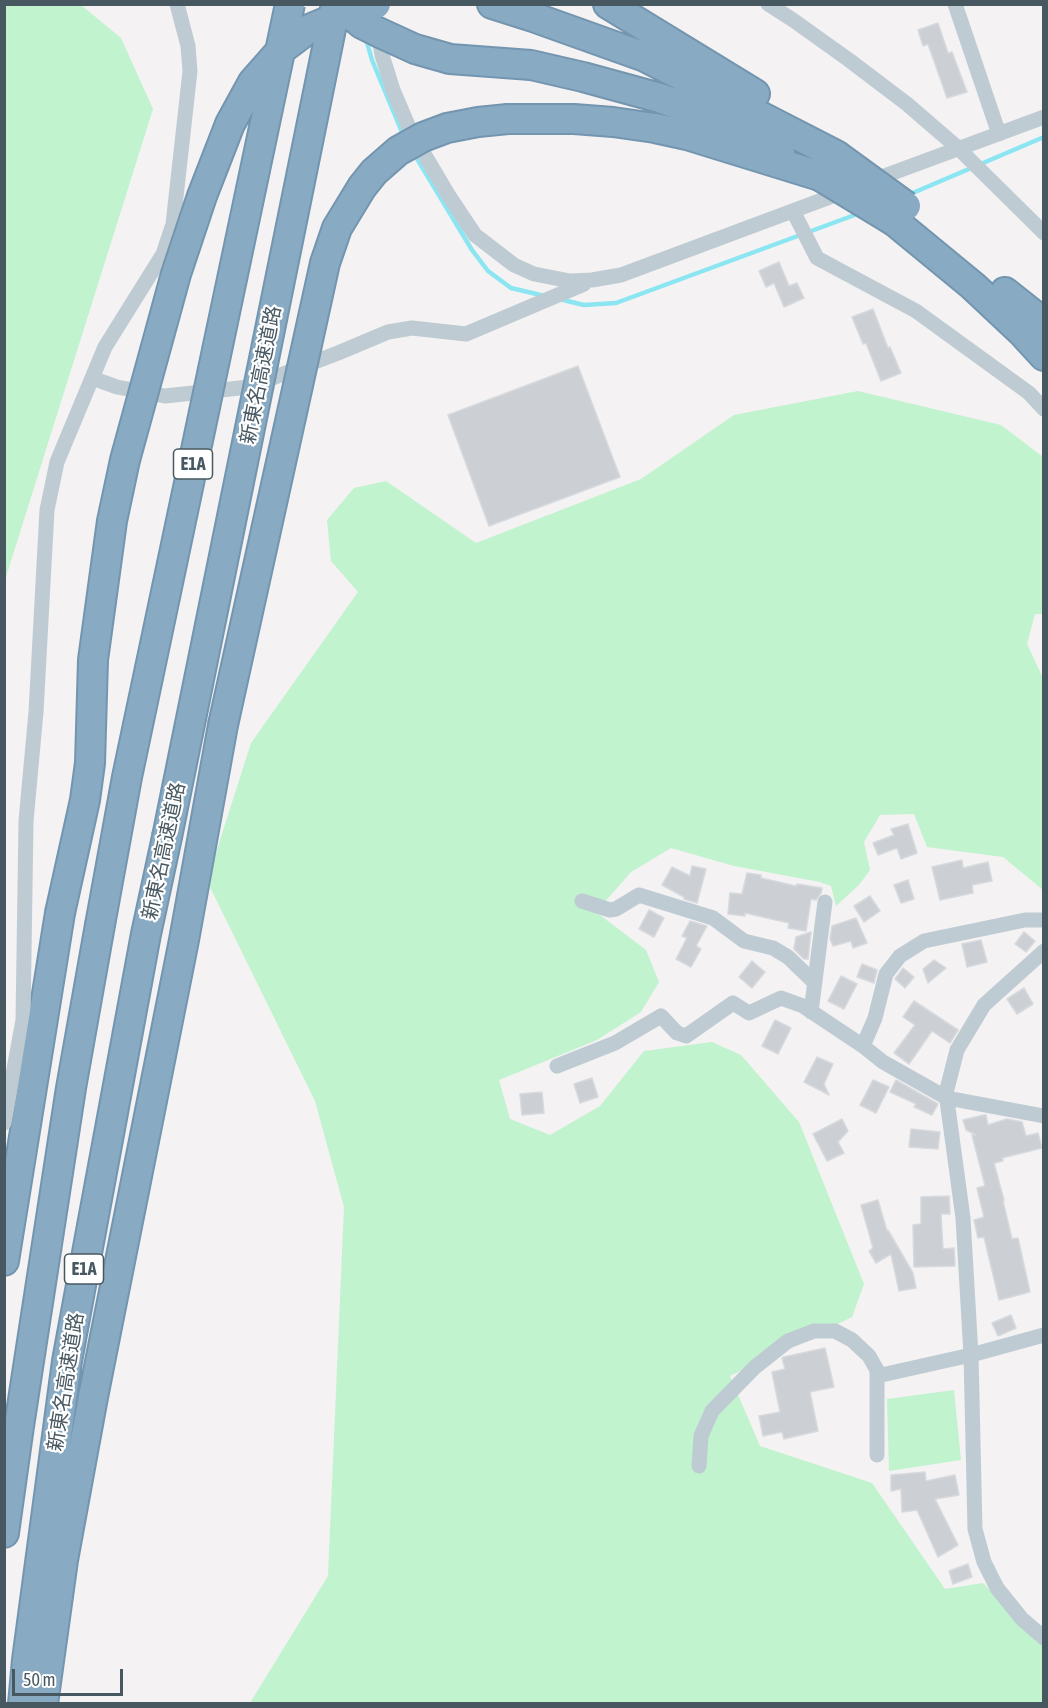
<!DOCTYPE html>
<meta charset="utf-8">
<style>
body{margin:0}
#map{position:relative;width:1048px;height:1708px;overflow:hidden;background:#f4f2f2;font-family:"Asap Condensed",sans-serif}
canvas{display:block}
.frame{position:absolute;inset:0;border:6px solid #485861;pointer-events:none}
.scale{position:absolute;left:12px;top:1669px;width:111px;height:27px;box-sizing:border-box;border:3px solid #485861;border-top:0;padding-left:8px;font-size:18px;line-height:21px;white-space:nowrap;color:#485861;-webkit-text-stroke:4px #fff;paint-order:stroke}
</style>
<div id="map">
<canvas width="1048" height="1708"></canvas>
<div class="frame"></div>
<div class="scale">50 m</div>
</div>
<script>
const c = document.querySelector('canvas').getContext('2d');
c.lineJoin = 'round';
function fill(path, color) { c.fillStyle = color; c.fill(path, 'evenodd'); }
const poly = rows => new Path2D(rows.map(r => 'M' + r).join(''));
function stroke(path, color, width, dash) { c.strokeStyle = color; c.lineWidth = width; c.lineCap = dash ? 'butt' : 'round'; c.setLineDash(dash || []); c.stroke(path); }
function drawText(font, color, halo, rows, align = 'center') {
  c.font = font + ' "Asap Condensed","Noto Sans JP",sans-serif'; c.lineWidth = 4.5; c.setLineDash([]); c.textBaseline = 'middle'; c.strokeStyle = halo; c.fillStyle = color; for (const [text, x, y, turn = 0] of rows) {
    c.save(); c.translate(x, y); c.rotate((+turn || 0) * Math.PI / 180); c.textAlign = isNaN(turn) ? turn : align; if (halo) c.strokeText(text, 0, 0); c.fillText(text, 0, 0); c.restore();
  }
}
fill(poly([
 [5,4,81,5,121,38,153,109,5,580],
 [858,391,1001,425,1043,457,1043,614,1035,614,1027,644,1043,678,1043,890,1003,857,927,847,914,814,880,815,864,842,870,870,859,885,836,906,831,886,820,882,734,866,671,848,631,872,596,912,646,950,659,982,641,1012,597,1040,499,1080,510,1119,550,1135,600,1106,644,1051,712,1042,741,1055,799,1122,864,1284,852,1317,730,1376,760,1446,872,1483,945,1589,983,1583,1043,1645,1043,1703,250,1703,328,1576,344,1207,315,1101,207,881,251,743,358,592,331,561,327,520,354,488,386,481,476,543,641,479,734,415],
 [954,1390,961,1460,889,1471,887,1399]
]), '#c0f3ce');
stroke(poly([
 [366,39,372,60,404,137],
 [413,152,472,250,488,271,511,288,545,296],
 [908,195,1044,137],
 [559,299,584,305,616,303,860,213]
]), '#8be6f2', 4.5);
const building = poly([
 [938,23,948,53,952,52,967,92,947,98,928,44,923,46,918,30,938,23],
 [779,262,789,286,797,283,804,298,784,307,774,283,766,287,759,271,779,262],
 [873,309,888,348,890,347,901,373,881,381,866,343,863,344,852,317,873,309],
 [578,366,620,477,489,526,448,415,578,366],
 [908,824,917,853,901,859,897,848,878,855,873,843,894,835,891,829,908,824],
 [962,860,963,868,988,862,992,881,972,885,973,893,940,900,932,867,962,860],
 [692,866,706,869,697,903,684,899,684,897,662,885,672,867,690,876,692,866],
 [747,873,761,875,761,878,796,886,797,884,822,888,821,893,816,900,811,899,806,931,788,928,789,923,745,913,745,916,728,914,730,893,742,894,747,873],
 [908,880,914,899,901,903,894,885,908,880],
 [870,896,880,911,864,922,854,906,870,896],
 [649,910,664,918,654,937,639,929,649,910],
 [856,918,867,943,853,948,851,941,833,946,830,939,832,926,856,918],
 [690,921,707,926,696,946,701,949,691,967,676,959,687,938,682,936,690,921],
 [811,932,808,959,804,959,794,949,796,937,811,932],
 [1024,932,1035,941,1026,952,1015,944,1024,932],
 [981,940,987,962,967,967,962,944,981,940],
 [934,960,946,968,928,983,923,969,934,960],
 [752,961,765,972,752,988,739,977,752,961],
 [862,964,877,970,874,983,857,977,862,964],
 [903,968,914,977,905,988,895,979,903,968],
 [841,976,857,984,844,1009,828,1001,841,976],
 [1024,988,1033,1004,1017,1014,1007,999,1024,988],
 [914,1001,958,1030,950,1043,932,1031,909,1064,894,1053,915,1025,903,1017,914,1001],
 [775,1020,791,1028,778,1054,762,1046,775,1020],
 [817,1057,833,1064,824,1084,829,1095,804,1082,817,1057],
 [592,1078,598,1097,580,1103,574,1084,592,1078],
 [873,1080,889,1087,876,1113,860,1105,873,1080],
 [896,1080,938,1104,932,1115,914,1107,916,1104,890,1092,896,1080],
 [542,1092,544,1113,522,1115,520,1094,542,1092],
 [984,1115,986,1115,988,1125,1007,1119,1022,1122,1026,1136,1038,1133,1042,1148,1002,1158,1003,1161,994,1163,1004,1200,1003,1201,1012,1239,1018,1238,1030,1292,999,1300,984,1237,978,1238,974,1220,984,1217,977,1188,985,1186,972,1135,976,1135,966,1130,963,1120,984,1115],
 [842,1119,848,1131,838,1142,844,1153,827,1161,813,1134,842,1119],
 [911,1129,940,1132,938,1149,909,1147,911,1129],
 [949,1196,950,1214,941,1214,943,1249,954,1248,955,1266,914,1267,913,1225,921,1224,921,1197,949,1196],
 [878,1200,887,1231,888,1230,913,1273,916,1288,899,1291,891,1254,876,1263,869,1251,873,1248,861,1205,878,1200],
 [1011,1315,1016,1328,998,1336,992,1323,1011,1315],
 [825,1348,834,1387,810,1392,818,1431,784,1439,782,1432,763,1436,759,1416,780,1412,772,1372,785,1369,782,1358,784,1357,825,1348],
 [925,1472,926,1481,955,1475,959,1495,935,1499,958,1545,938,1557,917,1510,902,1512,901,1489,891,1491,891,1475,925,1472],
 [968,1564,972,1577,953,1584,949,1571,968,1564]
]);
fill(building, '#ccd0d4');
stroke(building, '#d6d9dd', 1.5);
const highway = poly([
 [492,4,533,17,645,57,836,155],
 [608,4,755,94],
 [531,65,583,77,660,98,736,126,780,152],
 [508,119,574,119,613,122,655,128,687,135,820,176],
 [894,221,973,286,1021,331,1044,356],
 [1005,292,1044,323],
 [4,1261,60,913],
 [4,1533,19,1426,71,1088,100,925],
 [23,1704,27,1660,67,1361,146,934,167,837],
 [43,1704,63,1560,93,1397,184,940,223,725]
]);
stroke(highway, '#7395af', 32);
stroke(poly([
 [768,4,793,20,849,60,907,104,958,148,1044,233],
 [955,4,999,134],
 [378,31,382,55,393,90,410,130,449,196,475,235,514,265,534,274,570,281,592,280,621,275,846,191],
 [868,182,1044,117],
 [793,211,817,258,916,311,1029,393,1044,409],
 [92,378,117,387,165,396,249,387,338,353,388,332,412,328,466,334,584,284],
 [582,901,610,910,616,909,639,895,713,918,744,941,773,948,788,957,815,983],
 [1044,951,984,1005,957,1050,946,1093,963,1218,971,1355,975,1529,984,1562,997,1588,1022,1619,1044,1638],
 [811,1012,825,902],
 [863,1046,875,1018,886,974,900,956,924,941,1025,920,1044,920],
 [557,1066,615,1043,661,1016,677,1033,686,1036,733,1003,749,1013,781,998,803,1006,863,1046,883,1062,947,1098,1044,1116],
 [4,1123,23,1020,26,821,36,712,47,510,57,462,105,347,163,254,173,224,190,71,188,46,177,4],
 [877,1376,971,1355,1044,1335],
 [699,1466,701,1436,712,1411,755,1367,788,1341,814,1331,835,1331,852,1340,869,1356,877,1370,877,1455]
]), '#bfcbd2', 15);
stroke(highway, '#88aac3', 28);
const highwayBridge = poly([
 [338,4,362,24,380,33,415,49,450,59,531,65],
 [836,155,906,206],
 [820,176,894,221],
 [223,725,325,263,337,228,362,187,374,172,398,151,423,137,447,128,478,122,508,119],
 [167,837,336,4],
 [60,913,85,800,90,763,93,660,112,521,125,460,176,274,202,196,230,124,253,82,283,48,307,30,352,11,376,4],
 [100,925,127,777,290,4]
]);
stroke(highwayBridge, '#7395af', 32, []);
stroke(highwayBridge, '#88aac3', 28);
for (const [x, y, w] of [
 [193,464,39],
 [84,1269,39]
]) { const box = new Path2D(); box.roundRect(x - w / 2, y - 15, w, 30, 4.5); c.fillStyle = '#fff'; c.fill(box); stroke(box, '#485861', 1.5); }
drawText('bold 18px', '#485861', null, [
 ["E1A",193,464],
 ["E1A",84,1269]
]);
drawText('20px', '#485861', '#fff', [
 ["新東名高速道路",261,375,-79],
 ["新東名高速道路",164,851,-78],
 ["新東名高速道路",66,1382,-81]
]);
</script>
